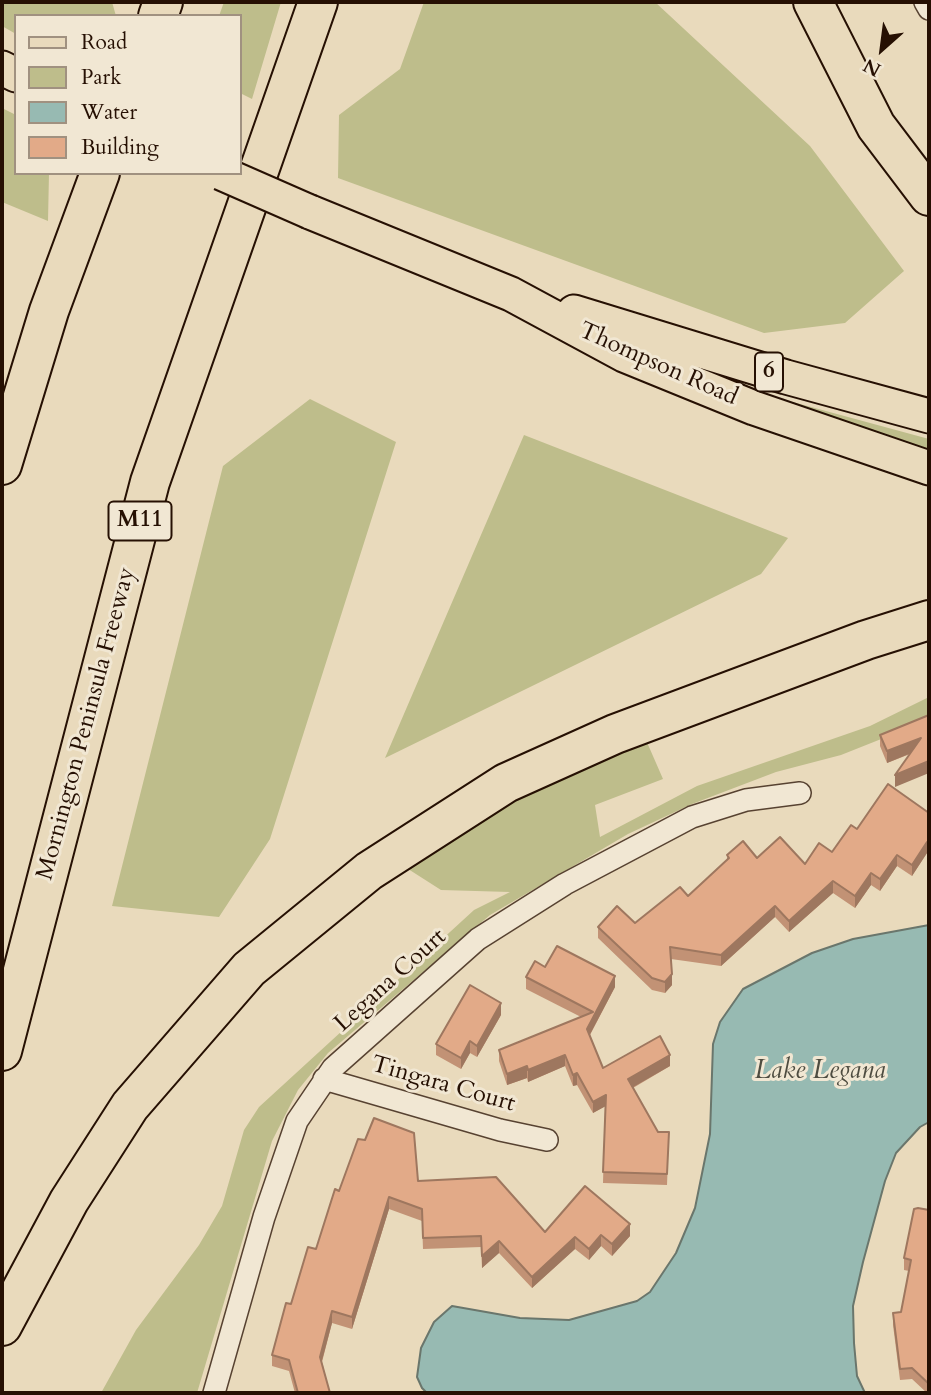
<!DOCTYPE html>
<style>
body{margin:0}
#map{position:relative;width:931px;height:1395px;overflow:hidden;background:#e9dabc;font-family:Cardo,serif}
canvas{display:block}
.frame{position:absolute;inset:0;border:4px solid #261003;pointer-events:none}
.legend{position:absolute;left:14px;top:14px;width:228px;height:161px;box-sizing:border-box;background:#f1e7d3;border:2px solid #a09180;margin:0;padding:9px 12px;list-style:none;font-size:21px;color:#261003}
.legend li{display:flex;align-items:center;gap:14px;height:35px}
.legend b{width:35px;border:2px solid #a09180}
.north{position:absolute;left:847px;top:14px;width:70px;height:70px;-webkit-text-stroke:5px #f1e7d3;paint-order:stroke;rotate:208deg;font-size:19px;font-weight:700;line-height:28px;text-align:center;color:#261003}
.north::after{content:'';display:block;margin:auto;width:24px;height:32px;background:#261003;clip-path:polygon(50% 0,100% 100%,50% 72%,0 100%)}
</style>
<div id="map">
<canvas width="931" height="1395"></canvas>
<div class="frame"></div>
<ul class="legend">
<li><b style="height:9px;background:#e9dabc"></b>Road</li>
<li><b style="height:19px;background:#bebd8b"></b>Park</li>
<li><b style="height:19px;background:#97bab2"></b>Water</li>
<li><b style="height:19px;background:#e2aa88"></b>Building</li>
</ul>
<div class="north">N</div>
</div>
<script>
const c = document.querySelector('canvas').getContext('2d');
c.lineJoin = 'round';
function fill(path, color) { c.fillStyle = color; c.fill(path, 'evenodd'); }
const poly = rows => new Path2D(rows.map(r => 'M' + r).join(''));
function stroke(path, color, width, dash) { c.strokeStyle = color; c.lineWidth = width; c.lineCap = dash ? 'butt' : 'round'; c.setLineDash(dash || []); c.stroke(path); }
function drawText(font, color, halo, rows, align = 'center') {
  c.font = font + ' Cardo,serif'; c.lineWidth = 6; c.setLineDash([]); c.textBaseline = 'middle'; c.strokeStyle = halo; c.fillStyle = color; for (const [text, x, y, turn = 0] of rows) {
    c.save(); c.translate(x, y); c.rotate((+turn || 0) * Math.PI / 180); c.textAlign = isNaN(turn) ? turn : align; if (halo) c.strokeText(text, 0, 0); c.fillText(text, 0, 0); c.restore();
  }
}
fill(poly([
 [2,2,112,2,116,16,16,16,16,34,2,26],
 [224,2,281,2,252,99,240,93,240,16,219,16],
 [424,2,655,2,810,146,904,271,845,323,764,333,338,178,339,115,400,69],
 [2,108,16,115,16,173,49,173,48,221,2,202],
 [607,338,662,350,778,398,929,439,929,457],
 [310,399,396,442,270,839,219,917,112,906,223,466],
 [524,435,788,538,761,574,385,758],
 [929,697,929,720,841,755,776,772,692,804,628,834,490,915,328,1053,298,1090,272,1141,197,1393,101,1393,136,1330,199,1245,222,1206,244,1130,259,1107,474,910,510,892,441,890,405,867,499,807,646,740,663,779,595,805,600,837,697,786,870,726]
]), '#bebd8b');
const water = poly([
 [929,925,929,1122,920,1127,896,1153,885,1181,863,1262,853,1306,854,1343,857,1376,865,1393,427,1393,422,1388,417,1377,421,1348,434,1322,452,1306,520,1318,569,1320,637,1301,650,1292,676,1253,695,1208,710,1134,713,1044,720,1022,743,989,812,953,853,939,929,925]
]);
fill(water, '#97bab2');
stroke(water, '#6a766c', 2);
const minor = poly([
 [925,2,929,9],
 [324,1079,500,1130,547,1140],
 [214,1393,264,1217,297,1121,333,1068,478,939,565,884,692,817,746,800,800,793]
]);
const primary = poly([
 [2,68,16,75],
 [310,212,511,294,624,355,754,408,929,468],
 [574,312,786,377,929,416]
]);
const motorway = poly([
 [813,2,876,126,929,196],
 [158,16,163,2],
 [2,465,49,311,100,173],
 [2,1051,150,482,318,2],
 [2,1326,69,1201,130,1106,249,969,369,871,506,783,615,734,866,640,929,620]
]);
stroke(minor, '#574231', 24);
stroke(primary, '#261003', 37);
stroke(motorway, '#261003', 42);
stroke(minor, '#f1e7d3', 21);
stroke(primary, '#e9dabc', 33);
stroke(motorway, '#e9dabc', 38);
const primaryBridge = poly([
 [221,173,310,212]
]);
stroke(primaryBridge, '#261003', 37, []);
stroke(primaryBridge, '#e9dabc', 33);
fill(poly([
 [929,715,895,787,910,754,887,763,880,746,880,735],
 [929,813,929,853,927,853,912,876,897,866,880,891,871,885,855,908,833,893,789,932,775,917,721,966,671,959,672,985,665,993,652,990,598,938,598,927,635,923,688,896,727,861,727,855,757,858,805,864,832,852,857,829],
 [545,967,615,987,590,1035,603,1068,670,1066,633,1088,658,1132,669,1132,667,1185,603,1183,605,1106,593,1113,577,1085,573,1086,565,1066,528,1082,527,1078,507,1085,499,1061,499,1050,581,1017,526,989,526,977],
 [501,1015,477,1057,470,1053,461,1069,436,1055,436,1044],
 [418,1181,545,1232,630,1236,612,1256,601,1246,589,1260,575,1249,532,1288,499,1253,482,1268,481,1247,423,1249,422,1221,389,1209,352,1329,332,1323,322,1362,330,1393,295,1393,289,1371,272,1366,272,1355,291,1304,316,1249,339,1191],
 [929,1210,929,1393,927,1393,912,1379,900,1380,893,1325,893,1313,901,1312,909,1271,904,1270,904,1258]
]), '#c29275');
fill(poly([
 [921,738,921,749,887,763,887,751],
 [929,761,929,773,895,787,895,775],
 [927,842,927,853,912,876,912,865],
 [897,855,897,866,880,891,880,879],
 [871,873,871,885,855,908,855,896],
 [833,881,833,893,789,932,789,921],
 [775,906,775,917,721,966,721,955],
 [672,974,672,985,665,993,665,982],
 [615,976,615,987,587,1040,587,1029],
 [501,1003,501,1015,477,1057,477,1046],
 [470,1041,470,1053,461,1069,461,1058],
 [565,1055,565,1066,528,1082,528,1070],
 [670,1055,670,1066,628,1090,628,1079],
 [527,1066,527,1078,507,1085,507,1074],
 [577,1073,577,1085,573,1086,573,1075],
 [606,1095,606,1106,593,1113,593,1102],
 [389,1197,389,1209,352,1329,352,1317],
 [630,1224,630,1236,612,1256,612,1244],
 [601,1235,601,1246,589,1260,589,1249],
 [575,1237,575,1249,532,1288,532,1277],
 [499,1241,499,1253,482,1268,482,1256],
 [332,1311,332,1323,320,1368,320,1357]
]), '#9e775f');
const building = poly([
 [929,715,929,761,895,775,921,738,887,751,880,735,929,715],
 [888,784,929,813,929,842,927,842,912,865,897,855,880,879,871,873,855,896,833,881,789,921,775,906,721,955,670,947,672,974,665,982,652,978,598,927,617,906,635,923,680,887,688,896,729,858,727,855,743,841,757,858,780,837,805,864,819,843,832,852,851,825,857,829,888,784],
 [557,946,615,976,587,1029,603,1068,660,1036,670,1055,628,1079,658,1132,669,1132,667,1174,603,1172,606,1095,593,1102,577,1073,573,1075,565,1055,528,1070,527,1066,507,1074,499,1050,593,1012,526,977,535,961,545,967,557,946],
 [470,985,501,1003,477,1046,470,1041,461,1058,436,1044,470,985],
 [374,1118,414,1133,418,1181,496,1177,545,1232,585,1186,630,1224,612,1244,601,1235,589,1249,575,1237,532,1277,499,1241,482,1256,481,1236,423,1238,422,1209,389,1197,352,1317,332,1311,320,1357,330,1393,298,1393,289,1360,272,1355,286,1303,291,1304,308,1247,316,1249,335,1189,339,1191,358,1139,365,1140,374,1118],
 [918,1208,929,1210,929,1384,912,1368,900,1369,893,1313,901,1312,911,1260,904,1258,914,1209,918,1208]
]);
fill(building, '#e2aa88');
stroke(building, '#9e775f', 2);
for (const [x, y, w] of [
 [769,372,28],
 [140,521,63]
]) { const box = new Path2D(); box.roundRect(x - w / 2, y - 19.5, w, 39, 5); c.fillStyle = '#f1e7d3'; c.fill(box); stroke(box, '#261003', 2); }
drawText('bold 23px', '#261003', null, [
 ["6",769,372],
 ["M11",140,521]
]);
drawText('24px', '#261003', '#f1e7d3', [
 ["Thompson Road",658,365,24],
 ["Mornington Peninsula Freeway",87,724,-75],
 ["Legana Court",391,981,-42],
 ["Tingara Court",443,1085,16]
]);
drawText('italic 26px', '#4e4c40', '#f1e7d3', [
 ["Lake Legana",820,1072]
]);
</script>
